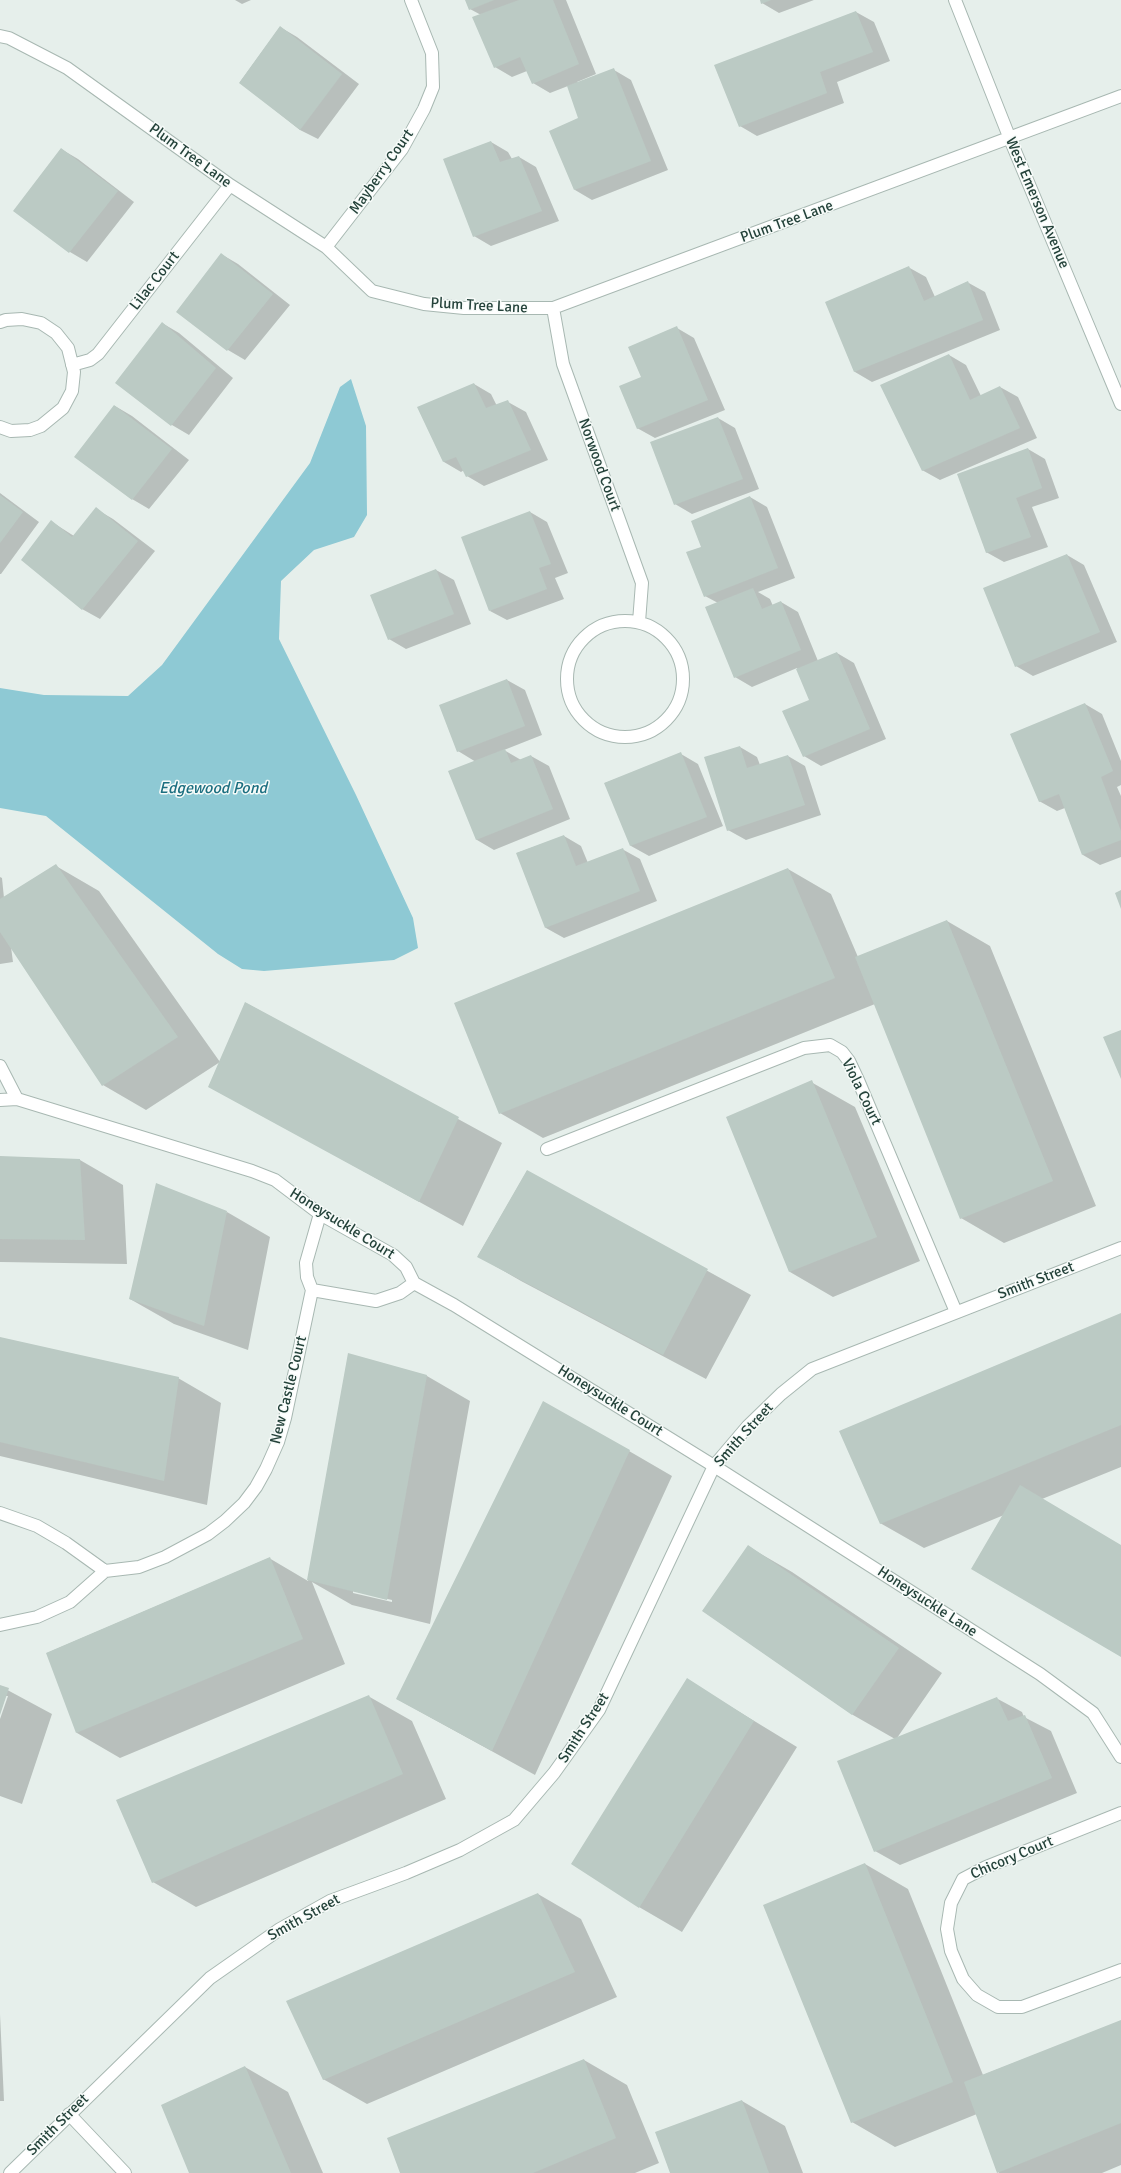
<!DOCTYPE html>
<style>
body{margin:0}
canvas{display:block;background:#e6efeb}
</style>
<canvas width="1121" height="2173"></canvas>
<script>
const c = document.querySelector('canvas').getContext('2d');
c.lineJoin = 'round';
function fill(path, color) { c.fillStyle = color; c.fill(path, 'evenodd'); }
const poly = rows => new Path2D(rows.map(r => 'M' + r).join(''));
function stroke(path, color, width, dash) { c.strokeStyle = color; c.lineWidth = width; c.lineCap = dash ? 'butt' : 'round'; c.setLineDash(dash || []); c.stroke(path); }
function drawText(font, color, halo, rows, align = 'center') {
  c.font = font + ' Signika,sans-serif'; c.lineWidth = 3; c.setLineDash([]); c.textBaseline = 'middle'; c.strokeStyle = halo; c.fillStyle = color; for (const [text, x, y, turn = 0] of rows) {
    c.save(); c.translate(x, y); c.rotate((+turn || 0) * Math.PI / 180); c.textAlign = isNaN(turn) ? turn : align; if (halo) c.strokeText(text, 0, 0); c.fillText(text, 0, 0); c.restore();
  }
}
fill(poly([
 [351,379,366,426,367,515,354,537,314,550,281,581,279,639,356,795,413,918,418,948,394,960,264,971,242,969,218,954,46,816,0,808,0,688,44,695,128,696,162,665,310,463,340,387]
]), '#8ec9d4');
fill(poly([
 [235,0,251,0,242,4],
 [466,0,566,0,596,74,577,82,578,83,614,70,631,80,668,170,592,200,575,190,580,119,568,86,550,93,533,83,527,71,512,77,495,67,481,15,470,9],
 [761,0,814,0,779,13,762,3],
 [856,12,874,22,890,61,837,82,844,103,757,136,740,126],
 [280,27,297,37,359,84,318,139,300,130,240,82],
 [491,142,508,152,512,159,519,157,536,167,559,221,491,246,474,236],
 [61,149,78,159,134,202,87,262,70,252,15,210],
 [221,254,238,264,290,305,245,360,228,350],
 [908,267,926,277,935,297,967,282,985,292,1000,330,872,382,855,372,827,302],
 [162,323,179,333,233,378,189,435,172,425],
 [677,328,694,338,725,410,655,438,637,428,642,377],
 [949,355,966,365,981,396,1000,387,1018,397,1037,438,940,480,922,470],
 [474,384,491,394,497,406,508,402,526,412,548,460,484,486,467,476,464,470,461,472,444,462,419,407],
 [115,406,132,416,189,460,149,509,132,499],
 [718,418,735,428,759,489,692,514,675,504],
 [1028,449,1045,459,1059,498,1032,507,1048,547,1004,562,986,552],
 [0,493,39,522,1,574,0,574],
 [750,497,767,507,795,578,758,592,770,599,773,606,781,602,798,612,818,661,837,653,854,663,886,739,821,766,804,756,811,700,797,668,752,687,735,677,718,603,705,596,703,548],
 [96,509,113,519,155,551,100,619,82,609,23,560,52,522,74,536],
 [530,512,547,522,568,573,555,578,564,599,507,620,490,611],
 [1067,555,1084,565,1117,642,1033,676,1016,666],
 [436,570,454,580,471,624,406,649,389,639],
 [507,680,525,690,542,735,504,750,521,760,531,756,549,766,570,819,494,850,477,840,450,772,476,762,458,751],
 [1085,704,1102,714,1121,761,1121,785,1117,787,1121,796,1121,857,1100,865,1083,855,1065,808,1057,811,1039,801],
 [740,747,757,757,760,765,788,756,805,766,821,815,746,840,728,830],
 [681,754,698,764,723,826,649,856,631,846,605,783],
 [564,836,581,846,588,863,622,849,640,859,657,901,564,938,546,928,517,853],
 [56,866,99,891,220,1062,246,1003,502,1143,463,1226,209,1086,220,1062,146,1110,103,1085,11,947,13,962,0,964,0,877,2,878,4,898],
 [788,869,831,894,858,957,947,921,990,946,1096,1206,1004,1243,961,1218,875,1004,543,1138,500,1113],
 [811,1082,855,1107,920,1261,833,1297,790,1272],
 [0,1157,80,1160,123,1185,127,1264,0,1262],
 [527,1171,751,1295,706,1379,521,1281,478,1256],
 [227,1212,270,1237,248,1350,174,1324,130,1299],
 [1121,1315,1121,1467,1042,1499,1121,1546,1121,1656,1004,1515,924,1548,880,1523],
 [0,1338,178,1378,221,1403,207,1505,0,1456],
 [349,1354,427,1376,470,1401,430,1624,352,1605,312,1582,345,1664,120,1758,77,1733,47,1653,269,1558,308,1581],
 [353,1591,392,1600,392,1602,353,1593],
 [629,1451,672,1476,535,1775,397,1699],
 [749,1547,792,1572,942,1673,897,1738,996,1698,1022,1712,1024,1717,1051,1731,1077,1793,900,1865,875,1851,895,1739,853,1715,703,1611],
 [687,1680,797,1747,682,1932,639,1907],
 [0,1686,52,1714,22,1804,0,1796,0,1719,8,1696,5,1696,0,1712],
 [368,1696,412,1721,446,1799,196,1907,153,1882],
 [865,1864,908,1889,983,2075,1121,2021,1121,2165,1102,2173,999,2173,977,2114,895,2147,852,2122],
 [538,1894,581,1919,617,1997,367,2104,323,2079],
 [0,2014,4,2101,0,2101],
 [584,2060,627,2085,659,2163,635,2173,401,2173],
 [245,2067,288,2092,323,2173,191,2173],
 [742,2101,785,2126,803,2173,671,2173]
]), '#0003');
fill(poly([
 [465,0,494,0,469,10],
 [519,0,553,0,579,64,532,84,520,57,494,68,472,17],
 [760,0,771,0,761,4],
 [856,11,873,52,820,72,827,93,739,127,714,65],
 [280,26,342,74,300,130,239,83],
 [614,68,651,161,574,190,549,131,578,118,567,86],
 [491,141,500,162,519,156,542,211,473,237,443,159],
 [61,148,118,191,69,253,13,211],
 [221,253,273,294,227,351,176,312],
 [909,266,924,301,968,281,983,320,854,372,825,302],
 [162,322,216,368,171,426,115,383],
 [677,326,708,400,637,429,619,386,641,377,628,347],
 [949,354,970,400,1000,386,1020,428,922,471,880,385],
 [474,383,486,408,508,400,531,450,466,477,456,457,443,462,417,407],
 [114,405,172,449,132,500,74,457],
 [718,417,743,479,674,505,650,442],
 [1028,448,1042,488,1016,498,1031,537,986,553,957,474],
 [0,495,23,512,0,543],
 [750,496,778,568,704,597,686,552,701,547,691,521],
 [96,507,138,541,82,610,21,560,51,520,72,537],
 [530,511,551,564,539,568,547,589,489,611,461,537],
 [1067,554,1100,632,1015,667,983,588],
 [436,569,454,614,388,640,370,595],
 [753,588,762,609,781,601,801,650,734,678,705,607],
 [837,652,870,729,803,757,782,711,809,700,796,669],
 [507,679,525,726,457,752,439,705],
 [1085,703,1113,771,1101,777,1121,831,1121,840,1082,855,1059,794,1039,802,1010,734],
 [740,746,747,768,788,755,805,805,727,831,704,757],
 [505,749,511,763,531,755,553,809,476,840,448,771],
 [681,752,707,817,630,846,604,783],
 [564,835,576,866,623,848,640,891,545,928,516,853],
 [56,864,178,1037,102,1086,0,932,0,899],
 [788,868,835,978,499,1114,454,1003],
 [1121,890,1121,909,1115,893],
 [947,920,1053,1181,960,1219,855,957],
 [245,1002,459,1117,419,1202,208,1087],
 [1121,1030,1121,1079,1103,1037],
 [812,1080,877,1237,789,1272,726,1117],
 [0,1156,80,1159,85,1240,0,1239],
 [527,1170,708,1269,663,1355,477,1257],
 [156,1183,227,1211,204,1326,129,1299],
 [1121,1313,1121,1425,880,1524,839,1431],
 [0,1337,179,1377,164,1481,0,1442],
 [348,1353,427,1375,387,1600,307,1580],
 [543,1401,630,1450,492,1751,396,1699],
 [1020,1485,1121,1545,1121,1657,971,1569],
 [748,1545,899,1648,852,1715,702,1611],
 [270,1557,303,1639,76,1733,46,1653],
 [687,1678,754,1721,639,1908,571,1864],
 [0,1685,9,1688,0,1715],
 [369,1695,403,1774,152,1883,116,1800],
 [997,1697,1008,1721,1025,1715,1052,1778,874,1852,837,1761],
 [865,1863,953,2082,851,2123,763,1905],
 [538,1893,575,1972,323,2080,286,2001],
 [1121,2020,1121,2123,997,2173,964,2082],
 [584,2059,616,2138,533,2173,400,2173,387,2138],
 [245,2066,291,2173,189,2173,161,2105],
 [742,2100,769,2173,670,2173,655,2132]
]), '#bbcac4');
const minor = poly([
 [955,0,1010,139,1121,404],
 [0,36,9,38,67,68,230,185,326,247,372,291,424,304,464,308,553,308,1121,96],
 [326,247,402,149,424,109,433,87,432,53,411,0],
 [553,308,563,364,642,583,639,622],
 [0,322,6,320,22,319,41,323,56,333,68,348,74,372,72,391,63,408,41,426,30,430,11,431,0,427],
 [72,365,90,360,98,354,230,185],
 '567 679a58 58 0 1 1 116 0a58 58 0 1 1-116 0Z',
 [0,1066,17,1099],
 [0,1100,17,1099,252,1171,275,1180,320,1214,393,1255,406,1267,414,1283,454,1305,714,1466,1040,1674,1093,1713,1121,1757],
 [547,1149,804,1048,830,1045,842,1052,849,1061,858,1080,956,1312],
 [312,1290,307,1277,306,1263,320,1214],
 [0,1513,37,1526,66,1543,105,1571],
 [0,1625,37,1617,70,1602,105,1571,139,1567,165,1557,208,1534,225,1521,244,1503,256,1487,266,1469,278,1442,285,1418,312,1290,376,1301,400,1293,414,1283],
 [1121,1813,986,1867,963,1879,951,1903,947,1929,951,1951,963,1979,977,1995,998,2007,1022,2007,1121,1970],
 [69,2114,125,2173],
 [10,2173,210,1978,280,1929,330,1901,406,1873,460,1850,514,1820,554,1773,599,1710,714,1466,748,1426,781,1394,812,1369,1121,1248]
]);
stroke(minor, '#a8b8b2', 14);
stroke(minor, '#fff', 12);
drawText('15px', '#24423a', '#f7fbf9', [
 ["Plum Tree Lane",190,156,36],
 ["Mayberry Court",382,172,-55],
 ["West Emerson Avenue",1037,203,67],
 ["Plum Tree Lane",787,222,-20],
 ["Lilac Court",155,281,-52],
 ["Plum Tree Lane",479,306,3],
 ["Norwood Court",599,465,70],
 ["Viola Court",861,1092,64],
 ["Honeysuckle Court",342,1224,32],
 ["Smith Street",1036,1281,-21],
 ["New Castle Court",289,1390,-76],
 ["Honeysuckle Court",610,1401,32],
 ["Smith Street",744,1435,-48],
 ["Honeysuckle Lane",927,1602,33],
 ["Smith Street",584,1728,-57],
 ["Chicory Court",1012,1858,-23],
 ["Smith Street",304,1918,-29],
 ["Smith Street",58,2125,-45]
]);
drawText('italic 16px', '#1c6f80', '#f7fbf9', [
 ["Edgewood Pond",213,789]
]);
</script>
